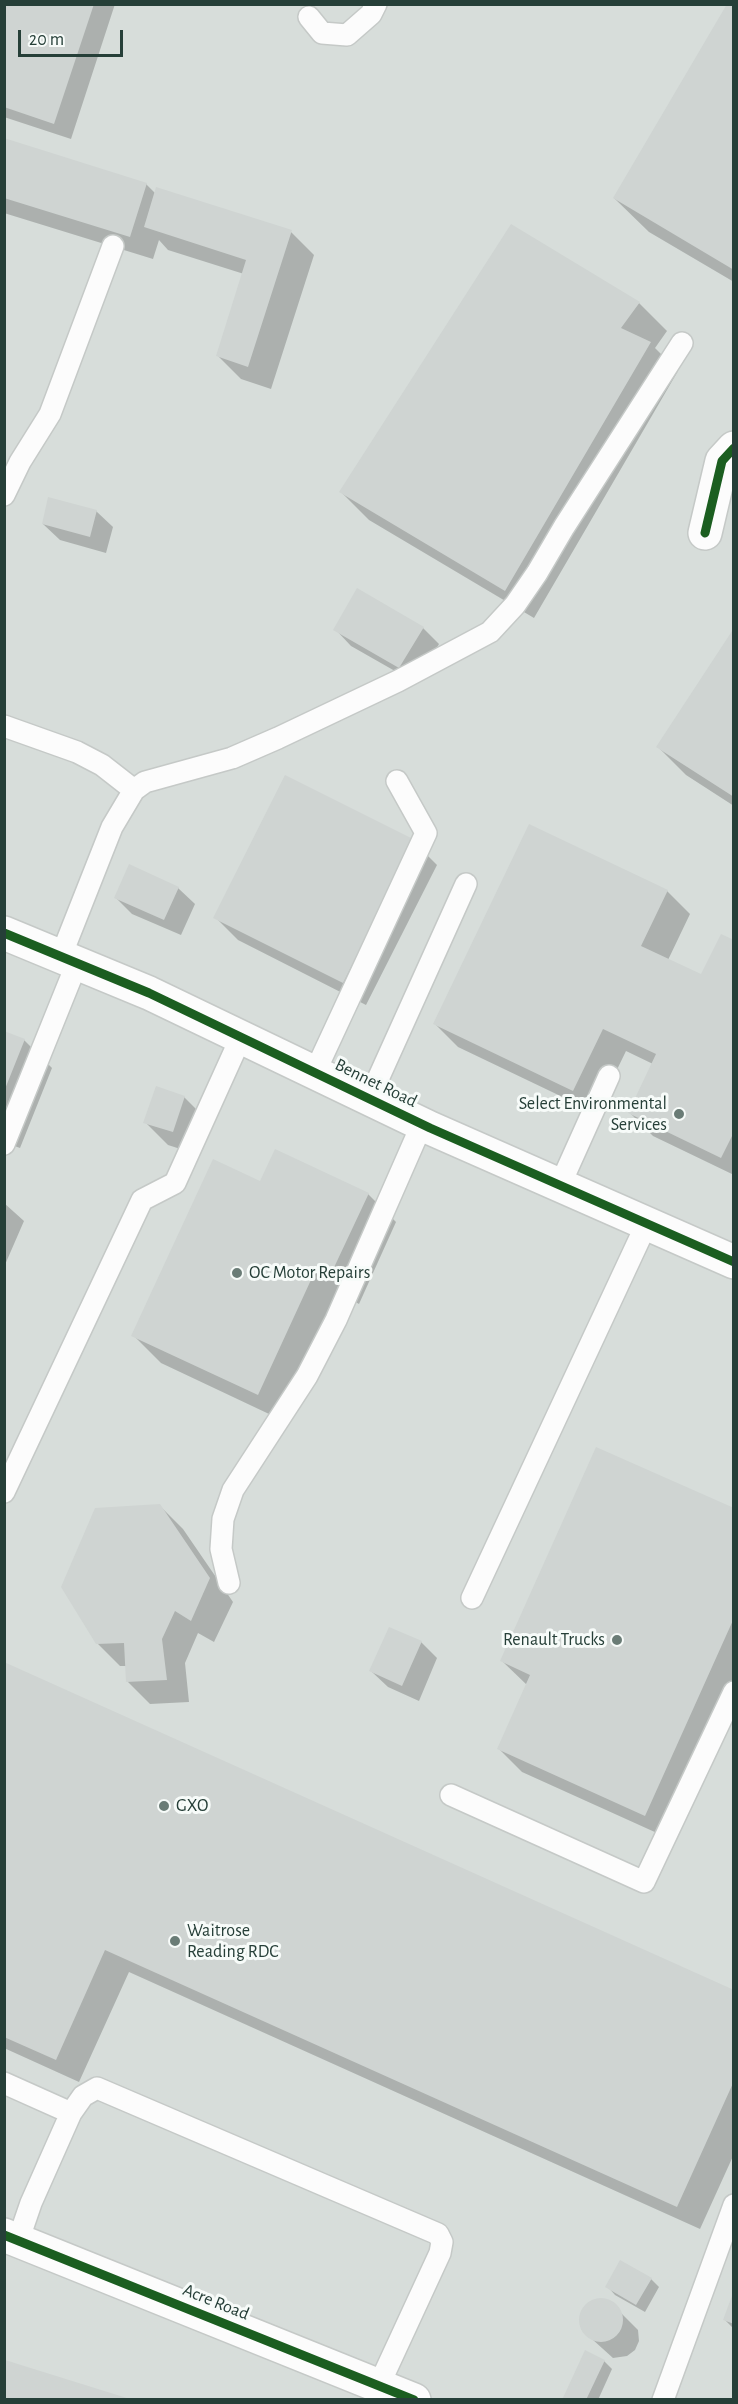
<!DOCTYPE html>
<style>
body{margin:0}
#map{position:relative;width:738px;height:2404px;overflow:hidden;background:#e8ecea;font-family:"Alegreya Sans",sans-serif}
canvas{display:block}
.frame{position:absolute;inset:0;border:6px solid #263f38;pointer-events:none}
.scale{position:absolute;left:18px;top:30px;width:105px;height:27px;box-sizing:border-box;border:3px solid #263f38;border-top:0;padding-left:8px;font-size:18px;line-height:21px;white-space:nowrap;color:#263f38;-webkit-text-stroke:4px #f7fbf9;paint-order:stroke}
</style>
<div id="map">
<canvas width="738" height="2404"></canvas>
<div class="frame"></div>
<div class="scale">20 m</div>
</div>
<script>
const c = document.querySelector('canvas').getContext('2d');
c.lineJoin = 'round';
function fill(path, color) { c.fillStyle = color; c.fill(path, 'evenodd'); }
const poly = rows => new Path2D(rows.map(r => 'M' + r).join(''));
function stroke(path, color, width, dash) { c.strokeStyle = color; c.lineWidth = width; c.lineCap = dash ? 'butt' : 'round'; c.setLineDash(dash || []); c.stroke(path); }
function drawText(font, color, halo, rows, align = 'center') {
  c.font = font + ' "Alegreya Sans",sans-serif'; c.lineWidth = 6; c.setLineDash([]); c.textBaseline = 'middle'; c.strokeStyle = halo; c.fillStyle = color; for (const [text, x, y, turn = 0] of rows) {
    c.save(); c.translate(x, y); c.rotate((+turn || 0) * Math.PI / 180); c.textAlign = isNaN(turn) ? turn : align; if (halo) c.strokeText(text, 0, 0); c.fillText(text, 0, 0); c.restore();
  }
}
fill(poly([
 [5,5,733,5,733,2399,5,2399]
]), '#d7ddda');
fill(poly([
 [4,4,115,4,71,139,4,117],
 [734,4,734,282,649,232,614,198],
 [4,140,146,184,156,194,291,232,314,255,271,389,241,379,218,356,244,274,168,250,159,240,153,259,4,213],
 [639,303,667,331,655,348,678,371,534,618,369,520,341,492],
 [96,511,113,527,106,553,60,540,43,524],
 [423,628,439,644,416,683,351,646,335,629],
 [734,631,734,806,686,775,658,747],
 [414,842,437,865,366,1005,238,940,215,917],
 [178,888,195,904,181,935,132,914,116,898],
 [667,891,690,914,668,960,702,976,734,941,734,1175,653,1136,630,1113,653,1064,626,1051,596,1113,458,1047,435,1024],
 [4,1032,24,1040,52,1068,20,1148,4,1142],
 [184,1097,207,1120,196,1154,168,1145,145,1122],
 [261,1183,368,1194,396,1222,359,1304,345,1296,286,1422,161,1363,133,1335],
 [4,1203,24,1221,4,1267],
 [159,1505,183,1529,233,1602,214,1642,198,1633,185,1663,189,1702,150,1704,127,1681,127,1666,120,1666,97,1643],
 [734,1510,734,1692,668,1838,522,1772,499,1749,527,1685,502,1661],
 [421,1642,437,1658,419,1701,388,1687,371,1671],
 [4,1663,734,1992,734,2154,700,2229,129,1972,79,2082,4,2048],
 [651,2279,659,2287,645,2312,615,2295,607,2286],
 [734,2296,734,2329,724,2319],
 [597,2300,610,2302,638,2330,639,2341,635,2350,627,2356,613,2358,582,2330,580,2320,584,2308],
 [604,2361,612,2369,598,2400,563,2400],
 [4,2362,127,2400,4,2400]
]), '#0003');
fill(poly([
 [4,4,94,4,54,124,4,107],
 [727,4,734,4,734,270,613,198],
 [4,138,147,183,130,237,4,198],
 [156,187,292,230,248,367,216,356,246,260,144,227],
 [511,224,640,302,621,328,651,342,505,591,339,492],
 [48,497,97,510,90,537,42,524],
 [357,588,424,627,399,668,333,630],
 [734,628,734,797,656,747],
 [285,775,415,840,343,983,213,918],
 [529,824,668,890,641,946,701,974,721,934,734,940,734,1132,721,1158,628,1113,656,1054,603,1029,573,1091,433,1024],
 [129,864,179,887,164,920,114,898],
 [4,1031,25,1039,5,1089,4,1089],
 [156,1086,185,1096,173,1132,143,1123],
 [275,1149,369,1193,330,1276,316,1269,258,1395,131,1336,213,1159,260,1181],
 [596,1447,734,1508,734,1618,645,1816,497,1749,530,1675,500,1661],
 [160,1504,210,1578,191,1621,175,1611,162,1639,167,1680,126,1682,124,1643,96,1644,61,1587,95,1508],
 [389,1627,422,1641,402,1686,369,1671],
 [4,1662,734,1990,734,2081,677,2207,105,1950,56,2060,4,2037],
 [620,2260,652,2278,636,2305,605,2287],
 [733,2293,734,2293,734,2324,723,2320],
 '579 2320a22 22 0 1 1 44 0a22 22 0 1 1-44 0Z',
 [585,2350,605,2360,586,2400,562,2400],
 [5,2360,130,2399,130,2400,5,2400]
]), '#cfd4d2');
const service = poly([
 [309,17,322,33,347,35,371,14,376,4],
 [4,495,20,462,50,414,113,246],
 [4,726,77,752,102,765,134,790],
 [61,956,112,827,134,790,145,782,232,758,278,738,398,681,490,632,515,605,537,573,564,527,682,343],
 [315,1072,426,833,397,781],
 [369,1099,466,884],
 [4,1144,77,963],
 [560,1185,609,1076],
 [4,1492,142,1200,175,1183,241,1037],
 [229,1583,221,1549,223,1519,233,1490,307,1376,336,1320,422,1124],
 [472,1598,647,1223],
 [451,1795,644,1882,734,1692],
 [4,2083,71,2113],
 [18,2241,31,2203,71,2113,83,2096,97,2088,438,2234,442,2242,440,2253,379,2385],
 [663,2400,734,2205]
]);
const minor = poly([
 [705,533,722,461,734,448],
 [4,933,149,993,430,1128,734,1262]
]);
const tertiary = poly([
 [4,2235,414,2400]
]);
stroke(service, '#c5c9c7', 24);
stroke(minor, '#c5c9c7', 36);
stroke(tertiary, '#c5c9c7', 36);
stroke(service, '#fcfcfc', 21);
stroke(minor, '#fcfcfc', 33);
stroke(tertiary, '#fcfcfc', 33);
stroke(poly([
 [705,533,722,461,734,448],
 [4,933,149,993,430,1128,734,1262],
 [4,2235,414,2400]
]), '#1b5e20', 9);
for (const [x, y, r, color] of [
 [679,1114,6,"#6a7c76"],
 [237,1273,6,"#6a7c76"],
 [617,1640,6,"#6a7c76"],
 [164,1806,6,"#6a7c76"],
 [175,1941,6,"#6a7c76"]
]) { const dot = new Path2D(); dot.arc(x, y, r, 0, 2 * Math.PI); c.fillStyle = color; c.fill(dot); stroke(dot, '#f7fbf9', 2); }
drawText('18px', '#263f38', '#f7fbf9', [
 ["Bennet Road",376,1083,26],
 ["Acre Road",216,2302,22]
]);
drawText('18px', '#263f38', '#f7fbf9', [
 ["Select Environmental",667,1104,"right"],
 ["Services",667,1125,"right"],
 ["OC Motor Repairs",249,1273],
 ["Renault Trucks",605,1640,"right"],
 ["GXO",176,1806],
 ["Waitrose",187,1931],
 ["Reading RDC",187,1952]
], 'left');
</script>
